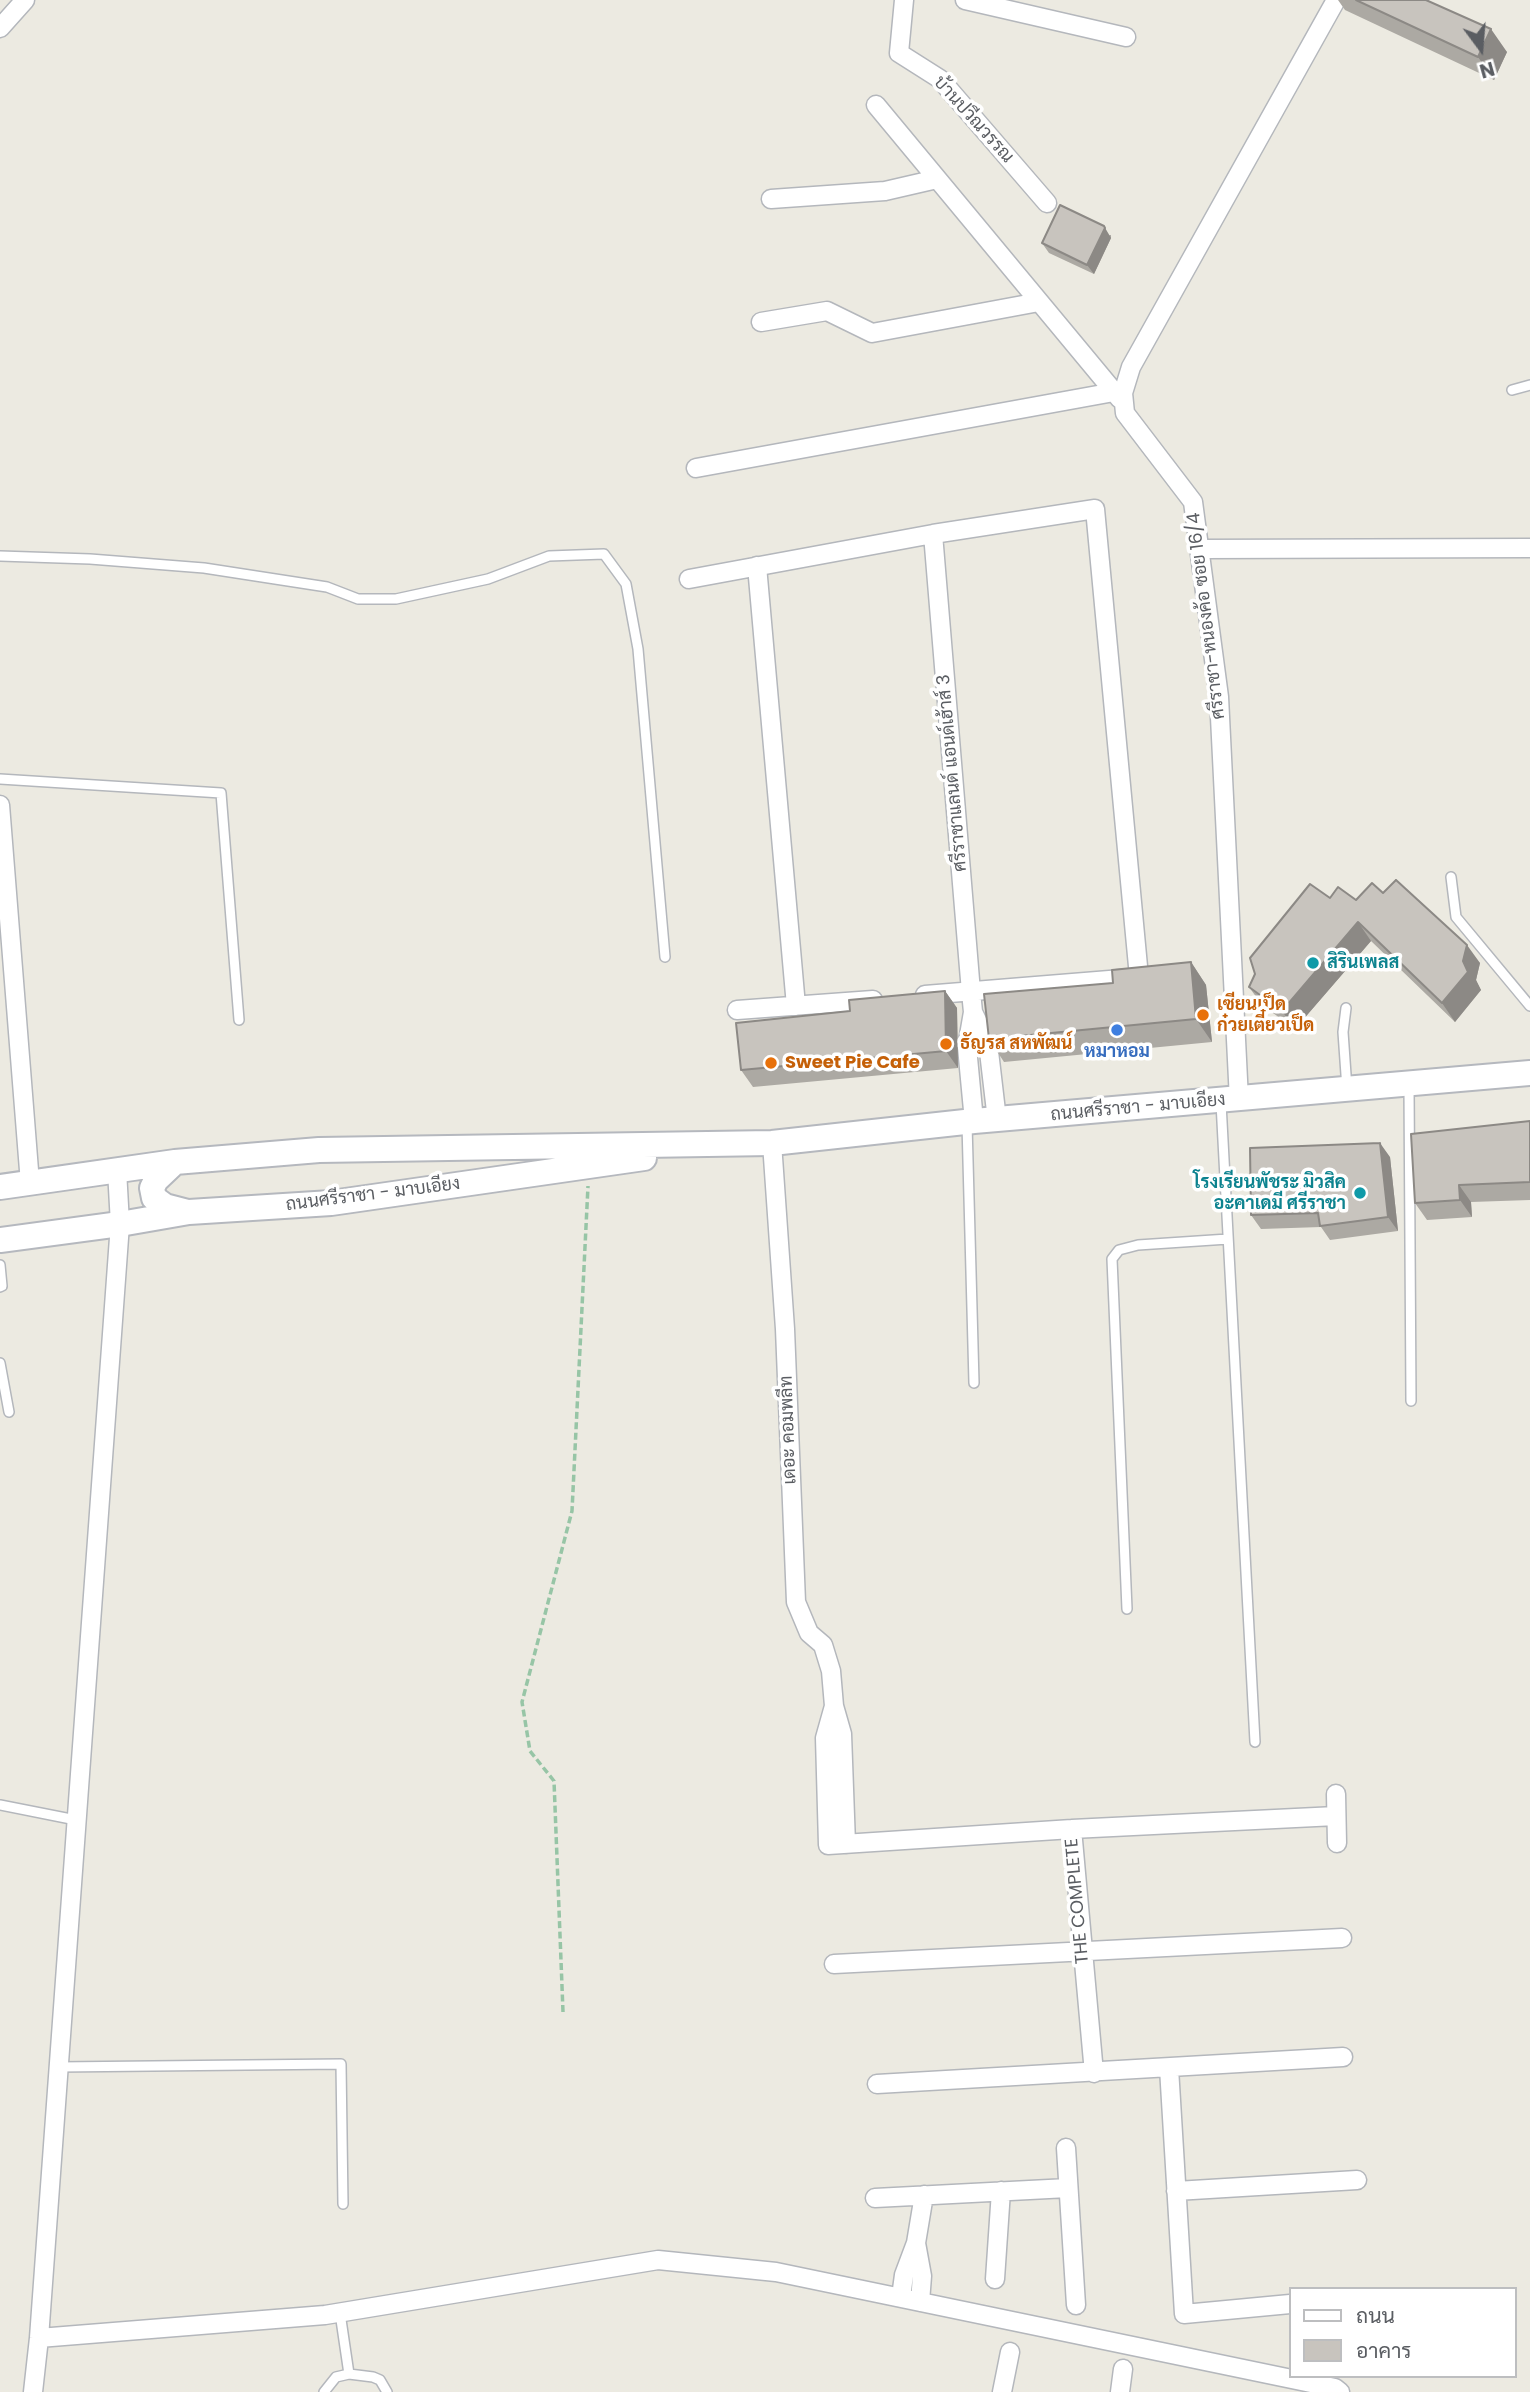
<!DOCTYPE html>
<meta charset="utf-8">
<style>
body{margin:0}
#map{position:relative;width:1530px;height:2392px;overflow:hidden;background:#eceae1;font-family:Poppins,Sarabun,sans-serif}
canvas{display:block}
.legend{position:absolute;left:1289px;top:2287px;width:228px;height:91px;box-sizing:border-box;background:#fff;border:2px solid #bdbec0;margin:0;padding:9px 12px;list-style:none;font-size:21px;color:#5a5d62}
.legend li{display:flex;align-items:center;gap:14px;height:35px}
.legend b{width:35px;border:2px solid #bdbec0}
.north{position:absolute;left:1446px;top:14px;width:70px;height:70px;-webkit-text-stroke:5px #fff;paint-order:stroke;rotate:164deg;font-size:19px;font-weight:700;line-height:28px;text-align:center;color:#5a5d62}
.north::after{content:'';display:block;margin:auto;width:24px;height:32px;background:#5a5d62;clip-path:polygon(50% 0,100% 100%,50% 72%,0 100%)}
</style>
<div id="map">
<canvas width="1530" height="2392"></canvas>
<ul class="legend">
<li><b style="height:9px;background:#fff"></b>ถนน</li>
<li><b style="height:19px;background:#c8c4be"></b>อาคาร</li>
</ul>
<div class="north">N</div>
</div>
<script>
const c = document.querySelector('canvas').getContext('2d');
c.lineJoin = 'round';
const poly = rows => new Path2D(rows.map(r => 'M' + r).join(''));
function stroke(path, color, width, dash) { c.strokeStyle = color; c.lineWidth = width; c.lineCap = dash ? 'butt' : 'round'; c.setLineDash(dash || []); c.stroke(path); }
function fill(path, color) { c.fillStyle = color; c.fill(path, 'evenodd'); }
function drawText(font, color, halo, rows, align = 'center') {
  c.font = font + ' Poppins,Sarabun,sans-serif'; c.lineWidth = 7; c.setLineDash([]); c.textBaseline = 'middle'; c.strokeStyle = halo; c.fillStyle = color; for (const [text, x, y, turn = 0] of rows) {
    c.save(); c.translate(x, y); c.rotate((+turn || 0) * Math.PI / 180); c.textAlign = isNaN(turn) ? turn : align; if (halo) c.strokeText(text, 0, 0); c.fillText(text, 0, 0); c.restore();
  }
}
const lane = poly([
 [1512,390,1530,385],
 [0,556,90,559,204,568,327,587,358,599,396,599,488,579,549,556,604,554,626,584,638,649,665,957],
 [0,779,221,793,239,1020],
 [1451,877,1456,917,1530,1006],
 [1346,1008,1343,1032,1347,1089],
 [1409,1087,1411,1401],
 [1221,1103,1255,1742],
 [967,1124,974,1383],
 [0,1265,2,1286,0,1287],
 [0,1363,9,1412],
 [1127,1609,1112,1259,1119,1250,1138,1245,1228,1239],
 [0,1805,76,1820],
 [58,2067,341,2064,343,2204],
 [340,2313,349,2374,373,2377,380,2380,387,2392],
 [324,2392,336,2377,349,2374]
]);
const street = poly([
 [904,0,899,53,940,79,1047,203],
 [965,0,1126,37],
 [0,28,25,0],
 [876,105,1120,399],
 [771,199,885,191,937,179],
 [761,322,827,311,872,333,1039,302],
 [696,468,1114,392],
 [933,534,971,992,973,1012,967,1047,974,1121],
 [1201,549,1530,548],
 [757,566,796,1006],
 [689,579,933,534,1095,509,1139,977],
 [0,805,30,1183],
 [925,995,1134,978],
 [737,1010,873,1000],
 [973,1012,988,1043,997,1120],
 [1239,1100,1219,697,1193,502,1125,413,1123,393,1131,367,1336,0],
 [772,1143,785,1329,796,1602,809,1633,823,1645,831,1671,834,1706,842,1734,846,1844],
 [834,1706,825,1738,828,1845,1072,1829,1336,1816],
 [1336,1794,1337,1843],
 [1072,1829,1094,2073],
 [834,1964,1342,1938],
 [1169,2068,1184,2314,1290,2304],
 [877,2084,1343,2057],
 [1066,2148,1076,2305],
 [1176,2191,1357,2180],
 [875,2198,1068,2188],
 [916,2243,922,2276,920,2302],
 [995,2279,1001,2191],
 [901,2297,904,2275,916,2243,924,2195],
 [39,2338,325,2315,658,2260,776,2272,1311,2383,1335,2388,1340,2392],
 [33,2392,39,2338,120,1224,117,1170],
 [1002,2392,1010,2352],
 [1120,2392,1123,2369]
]);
const secondary = poly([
 [175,1162,156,1180,152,1188,154,1198,165,1206,188,1212],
 [0,1187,175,1162,319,1150,772,1143,974,1121,1530,1073],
 [0,1240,120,1224,189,1212,331,1203,644,1158]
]);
stroke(lane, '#b4b7bc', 12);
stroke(street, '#b4b7bc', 21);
stroke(secondary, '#b5b8be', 28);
stroke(poly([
 [563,2012,554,1781,530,1751,522,1702,572,1511,588,1186]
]), '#97c5a6', 3.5, [7, 3.5]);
stroke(lane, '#fff', 9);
stroke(street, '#fff', 18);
stroke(secondary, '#fff', 24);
fill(poly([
 [1338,0,1426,0,1507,52,1494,80,1345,10],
 [1111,235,1111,238,1094,274,1049,253,1042,243],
 [1383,893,1480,963,1476,980,1481,990,1455,1022,1371,941,1295,1029,1262,1005,1249,987,1330,898,1356,900],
 [1191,962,1206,985,1212,1042,1004,1062,989,1039,1113,983],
 [945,991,957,1008,958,1068,753,1087,741,1070,850,1011],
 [1530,1121,1530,1200,1471,1202,1472,1217,1427,1220,1415,1203],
 [1390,1157,1398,1231,1330,1240,1321,1227,1261,1229,1251,1215]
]), '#aca9a3');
fill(poly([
 [1491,29,1507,52,1494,80,1478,57],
 [1104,226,1111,238,1094,274,1087,265],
 [1358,922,1371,941,1295,1029,1282,1011],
 [1467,945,1480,963,1476,980,1481,990,1455,1022,1442,1003,1463,961],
 [1191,962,1206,985,1212,1042,1196,1019],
 [945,991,957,1008,958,1068,946,1051],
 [1380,1143,1390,1157,1398,1231,1388,1217],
 [1459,1185,1471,1202,1472,1217,1460,1200]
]), '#8c8985');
const building = poly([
 [1356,0,1426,0,1491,29,1478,57,1356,0],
 [1060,205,1104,226,1105,228,1087,265,1042,243,1060,205],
 [1396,880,1467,945,1463,961,1468,972,1442,1003,1358,922,1282,1011,1249,987,1255,974,1250,958,1310,884,1330,898,1338,887,1356,900,1372,883,1383,893,1396,880],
 [1191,962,1196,1019,989,1039,984,994,1113,983,1112,970,1191,962],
 [945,991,946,1051,741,1070,736,1023,850,1011,849,1000,945,991],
 [1530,1121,1530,1182,1459,1185,1460,1200,1415,1203,1411,1134,1530,1121],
 [1380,1143,1388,1217,1320,1226,1318,1213,1251,1215,1250,1148,1380,1143]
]);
fill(building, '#c8c4be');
stroke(building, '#8c8985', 2);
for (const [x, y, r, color] of [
 [1313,963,7,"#0f9aa8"],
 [1203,1015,7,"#e8710a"],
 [1117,1030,7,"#3f7fe0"],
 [946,1044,7,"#e8710a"],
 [771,1063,7,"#e8710a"],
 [1360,1193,7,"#0f9aa8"]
]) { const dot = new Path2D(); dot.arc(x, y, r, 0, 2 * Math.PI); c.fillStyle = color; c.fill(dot); stroke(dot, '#fff', 2.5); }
drawText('18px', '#5a5d62', '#fff', [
 ["บ้านปวีณวรรณ",973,120,48],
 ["ศรีราชา-หนองค้อ ซอย 16/4",1207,616,-97],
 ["ศรีราชาแลนด์ แอนด์เฮ้าส์ 3",953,773,-95],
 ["ถนนศรีราชา - มาบเอียง",1138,1108,-5],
 ["ถนนศรีราชา - มาบเอียง",373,1195,-7],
 ["เดอะ คอมพลีท",789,1430,-92],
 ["THE COMPLETE",1078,1901,-95]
]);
drawText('bold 18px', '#0d838f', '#fff', [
 ["สิรินเพลส",1327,963],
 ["โรงเรียนพัชระ มิวสิค",1346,1183,"right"],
 ["อะคาเดมี ศรีราชา",1346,1204,"right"]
], 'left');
drawText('bold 18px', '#c56008', '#fff', [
 ["เซียนเป็ด",1217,1005],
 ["ก๋วยเตี๋ยวเป็ด",1217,1026],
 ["ธัญรส สหพัฒน์",960,1044],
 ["Sweet Pie Cafe",785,1063]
], 'left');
drawText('bold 18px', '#366cbe', '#fff', [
 ["หมาหอม",1117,1052]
]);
</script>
